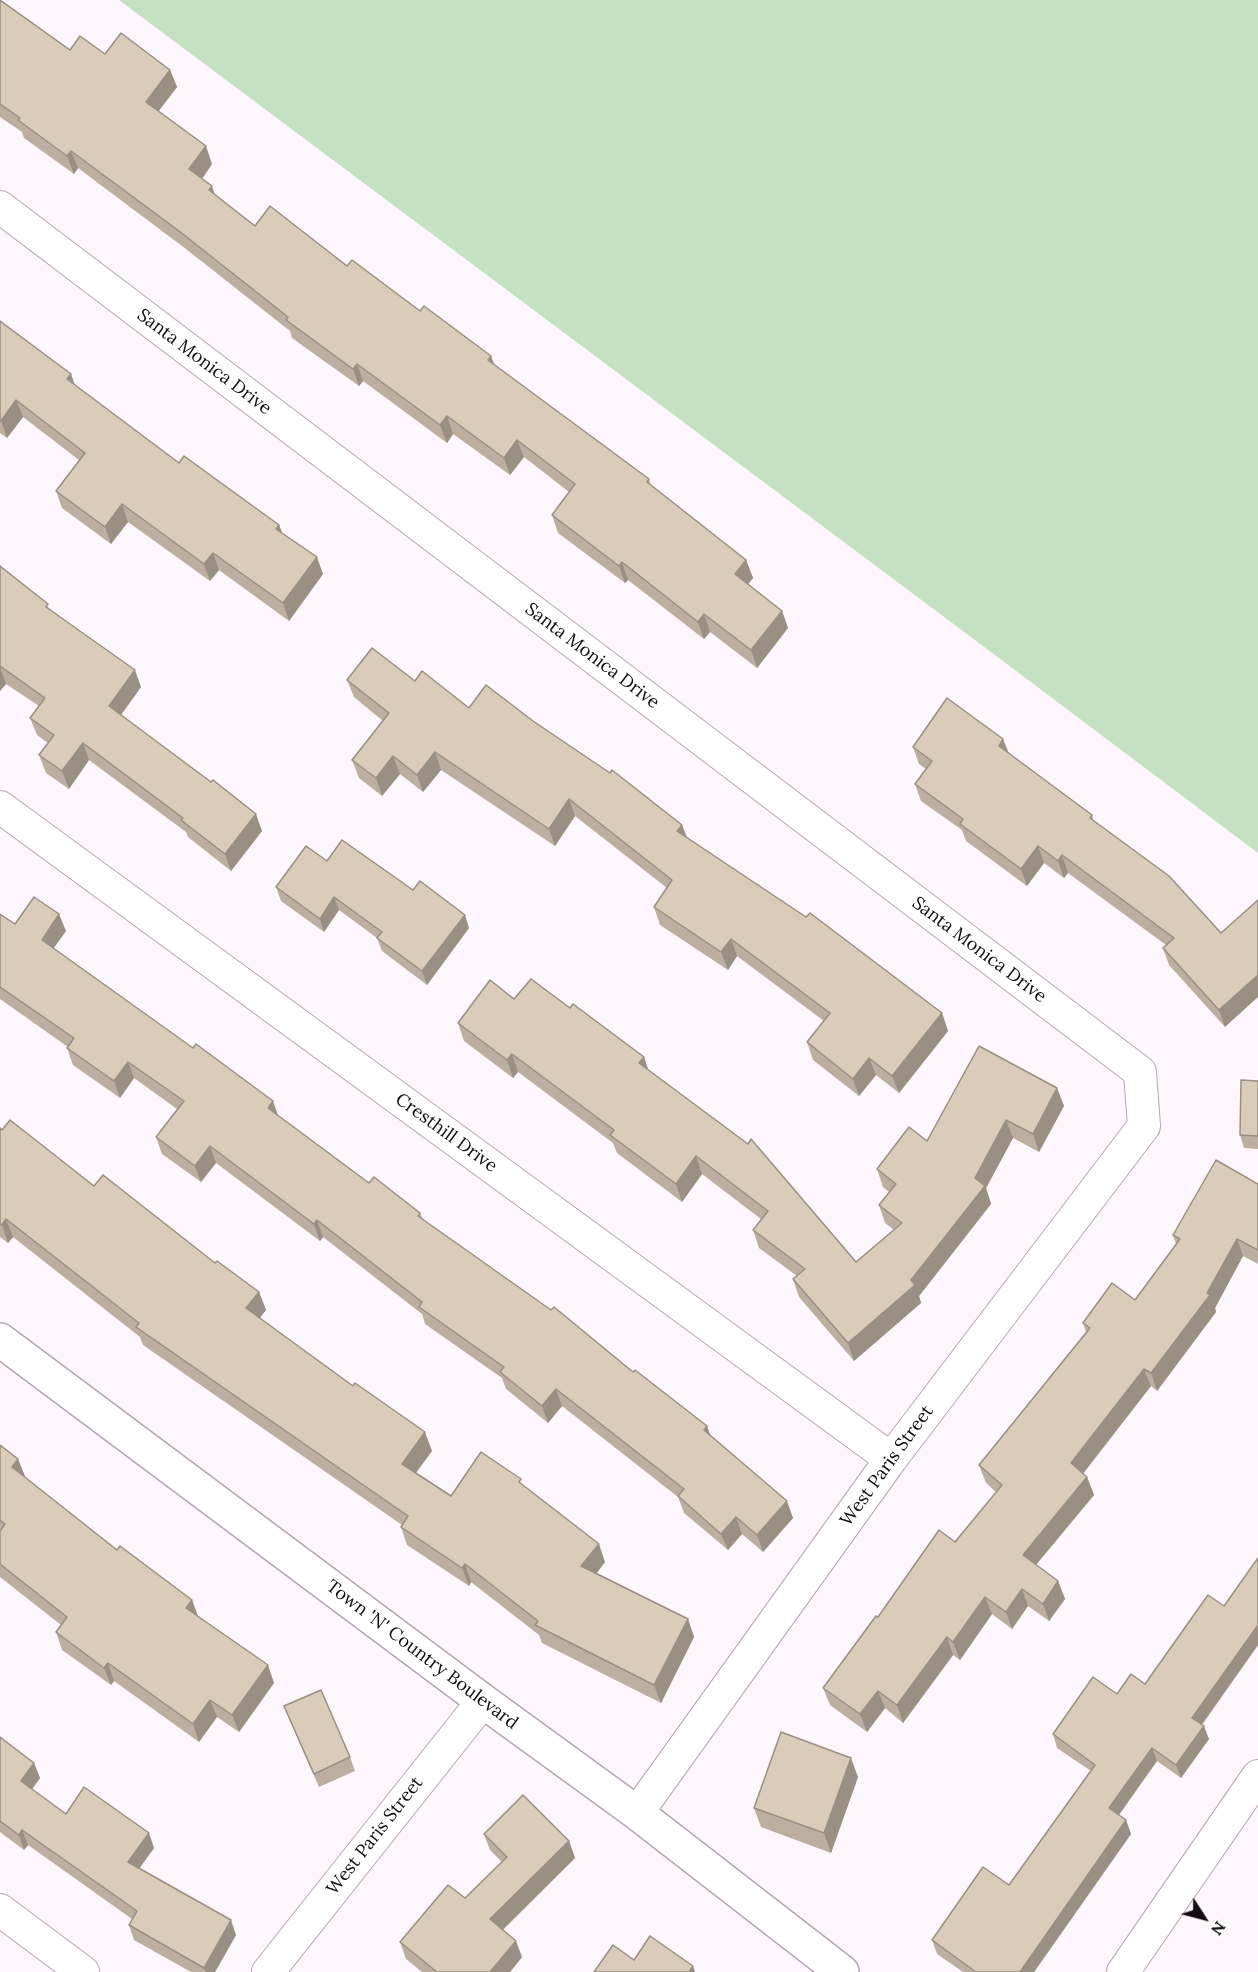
<!DOCTYPE html>
<style>
body{margin:0}
#map{position:relative;width:1258px;height:1972px;overflow:hidden;background:#fef6fd;font-family:Lora,serif}
canvas{display:block}
.north{position:absolute;left:1174px;top:1888px;width:60px;height:60px;-webkit-text-stroke:4px #fff;paint-order:stroke;rotate:126deg;font-size:16px;font-weight:700;line-height:24px;text-align:center;color:#120c11}
.north::after{content:'';display:block;margin:auto;width:21px;height:27px;background:#120c11;clip-path:polygon(50% 0,100% 100%,50% 72%,0 100%)}
</style>
<div id="map">
<canvas width="1258" height="1972"></canvas>
<div class="north">N</div>
</div>
<script>
const c = document.querySelector('canvas').getContext('2d');
c.lineJoin = 'round';
function fill(path, color) { c.fillStyle = color; c.fill(path, 'evenodd'); }
const poly = rows => new Path2D(rows.map(r => 'M' + r).join(''));
function stroke(path, color, width, dash) { c.strokeStyle = color; c.lineWidth = width; c.lineCap = dash ? 'butt' : 'round'; c.setLineDash(dash || []); c.stroke(path); }
function drawText(font, color, halo, rows, align = 'center') {
  c.font = font + ' Lora,serif'; c.lineWidth = 5; c.setLineDash([]); c.textBaseline = 'middle'; c.strokeStyle = halo; c.fillStyle = color; for (const [text, x, y, turn = 0] of rows) {
    c.save(); c.translate(x, y); c.rotate((+turn || 0) * Math.PI / 180); c.textAlign = isNaN(turn) ? turn : align; if (halo) c.strokeText(text, 0, 0); c.fillText(text, 0, 0); c.restore();
  }
}
fill(poly([
 [119,0,1258,0,1258,853,995,655]
]), '#c4e1c2');
const street = poly([
 [0,207,1140,1072,1144,1126,891,1459,637,1813],
 [0,807,891,1459],
 [0,1910,83,1972],
 [268,1972,483,1701],
 [1123,1972,1258,1776]
]);
const secondary = poly([
 [0,1340,483,1701,637,1813,842,1972]
]);
stroke(street, '#b6a5b4', 34);
stroke(secondary, '#b6a5b4', 36);
stroke(street, '#fff', 32);
stroke(secondary, '#fff', 33);
fill(poly([
 [0,0,70,50,105,54,170,70,177,87,158,111,212,164,202,179,215,195,255,226,347,266,420,311,649,479,651,485,746,560,753,578,748,584,782,611,788,628,757,668,710,632,704,639,628,580,625,583,558,533,552,515,569,492,524,457,510,475,453,434,447,443,363,381,359,386,292,338,290,331,186,249,78,168,74,174,24,138,22,132,0,117],
 [0,321,75,385,179,463,279,525,282,533,323,574,289,621,219,570,210,581,128,522,111,544,62,508,56,491,79,460,23,417,7,438,0,433],
 [0,566,141,687,121,715,262,831,231,871,188,837,186,832,89,760,69,789,46,773,39,755,48,743,37,735,30,718,39,706,6,684,0,691],
 [347,680,415,681,469,708,533,721,682,825,687,837,942,1013,948,1031,899,1093,876,1075,859,1096,813,1060,807,1042,824,1021,737,956,728,970,660,925,654,907,667,888,575,816,555,846,441,770,423,792,400,774,382,796,359,778,352,760,383,721,354,697],
 [913,747,1008,753,1092,815,1094,821,1221,933,1225,1027,1169,965,1163,948,1166,945,1068,873,1064,878,1044,863,1027,886,966,841,962,830,921,801,915,784,926,769,919,764],
 [327,861,469,928,427,985,382,951,377,938,339,910,324,932,281,901,276,887],
 [0,914,15,924,66,931,53,948,369,1183,420,1213,423,1220,707,1426,710,1436,793,1518,763,1552,742,1534,728,1550,684,1513,678,1497,562,1406,548,1423,506,1389,502,1378,425,1324,422,1314,323,1237,320,1241,216,1163,201,1182,162,1154,156,1137,177,1109,134,1078,120,1098,73,1065,67,1048,68,1047,0,999],
 [514,999,570,1008,644,1057,648,1070,856,1262,894,1230,885,1223,879,1205,889,1192,883,1187,877,1169,927,1141,1057,1088,1064,1106,1039,1152,1013,1138,986,1188,991,1204,919,1296,921,1303,854,1361,799,1297,793,1279,797,1276,759,1248,753,1230,761,1219,702,1174,682,1202,617,1153,613,1143,518,1072,513,1078,464,1041,458,1023],
 [1258,1081,1258,1149,1244,1148,1240,1135],
 [0,1128,94,1186,259,1292,266,1310,259,1318,432,1451,416,1473,451,1496,523,1485,605,1562,597,1573,688,1619,694,1637,661,1703,542,1643,539,1635,471,1582,469,1586,407,1545,401,1527,402,1525,143,1345,140,1337,13,1237,8,1243,0,1237],
 [1258,1184,1258,1264,1243,1256,1215,1308,1216,1312,1157,1391,1151,1386,1083,1474,1087,1477,1094,1495,1036,1565,1058,1581,1065,1599,1049,1621,1028,1606,1012,1629,992,1614,960,1660,953,1655,903,1723,885,1708,867,1732,830,1705,823,1688,955,1542,996,1492,986,1483,979,1465,1086,1332,1083,1323,1135,1300,1176,1244,1173,1235],
 [0,1445,18,1459,24,1477,117,1550,192,1600,198,1616,274,1683,239,1732,217,1717,199,1742,114,1681,111,1685,62,1650,56,1632,61,1625,0,1577],
 [1258,1558,1258,1645,1202,1725,1209,1739,1181,1778,1157,1761,1118,1815,1126,1820,1131,1834,1034,1972,963,1972,937,1954,932,1940,1009,1885,1091,1771,1057,1748,1053,1734,1117,1694,1145,1684,1224,1606],
 [284,1706,350,1757,355,1771,319,1787,289,1719],
 [0,1737,34,1763,40,1778,32,1789,66,1814,154,1848,139,1869,236,1935,215,1972,191,1972,134,1940,129,1925,132,1919,28,1845,24,1850,0,1832],
 [858,1777,831,1853,761,1827,754,1808],
 [484,1834,569,1841,575,1858,503,1930,522,1957,510,1972,422,1972,406,1959,400,1942,465,1898,502,1862,490,1850]
]), '#bcafa0');
fill(poly([
 [170,70,177,87,152,120,146,102],
 [206,146,212,164,196,187,189,169],
 [71,151,78,168,74,174,67,156],
 [212,186,218,204,209,190],
 [491,356,498,374,488,360],
 [357,364,363,381,359,386,353,369],
 [71,374,77,391,67,379],
 [16,400,23,417,7,438,1,421],
 [447,416,453,434,447,443,440,425],
 [517,440,524,457,510,475,504,458],
 [122,504,128,522,111,544,105,527],
 [279,525,286,542,276,529],
 [213,553,219,570,210,581,204,564],
 [317,557,323,574,289,621,283,603],
 [746,560,753,578,742,592,735,574],
 [622,562,628,580,625,583,619,566],
 [782,611,788,628,757,668,751,650],
 [704,614,710,632,704,639,698,622],
 [0,667,6,684,0,691],
 [135,670,141,687,115,723,109,706],
 [1003,739,1010,756,999,746],
 [83,743,89,760,69,789,62,771],
 [435,752,441,770,423,792,417,775],
 [393,756,400,774,382,796,376,778],
 [569,799,575,816,555,846,549,829],
 [256,814,262,831,231,871,225,854],
 [682,825,688,842,677,831],
 [1038,846,1044,863,1027,886,1021,869],
 [1062,855,1068,873,1064,878,1058,861],
 [334,897,339,910,324,932,320,919],
 [59,914,66,931,48,956,42,940],
 [465,915,469,928,427,985,422,971],
 [731,939,737,956,728,970,721,952],
 [1258,975,1258,997,1225,1027,1219,1010],
 [942,1013,948,1031,899,1093,892,1076],
 [512,1054,518,1072,513,1078,507,1060],
 [644,1057,650,1075,639,1063],
 [869,1058,876,1075,859,1096,853,1079],
 [128,1062,134,1078,120,1098,114,1081],
 [1057,1088,1064,1106,1039,1152,1033,1134],
 [273,1101,279,1118,268,1108],
 [1006,1120,1013,1138,986,1188,991,1204,919,1296,921,1303,854,1361,848,1343,911,1280,975,1178],
 [210,1146,216,1163,201,1182,195,1166],
 [696,1156,702,1174,682,1202,676,1184],
 [6,1219,13,1237,8,1243,2,1225],
 [317,1220,323,1237,320,1241,314,1224],
 [1237,1239,1243,1256,1215,1308,1216,1312,1157,1391,1151,1373,1207,1293],
 [259,1292,266,1310,253,1327,246,1308],
 [1144,1369,1151,1386,1077,1481,1071,1463],
 [556,1389,562,1406,548,1423,542,1406],
 [707,1426,713,1443,704,1430],
 [425,1432,432,1451,409,1482,402,1464],
 [18,1459,25,1476,18,1484,12,1467],
 [1087,1477,1094,1495,1029,1573,1023,1555],
 [787,1501,793,1518,763,1552,757,1535],
 [736,1517,742,1534,728,1550,721,1534],
 [599,1544,605,1562,588,1584,581,1566],
 [465,1564,471,1582,469,1586,462,1568],
 [1058,1581,1065,1599,1049,1621,1043,1604],
 [1022,1589,1028,1606,1012,1629,1006,1612],
 [985,1597,992,1614,960,1660,953,1642],
 [192,1600,198,1617,186,1608],
 [688,1619,694,1637,661,1703,654,1685],
 [1258,1625,1258,1645,1197,1731,1192,1718],
 [947,1637,953,1655,903,1723,897,1705],
 [108,1663,114,1681,111,1685,104,1668],
 [268,1665,274,1683,239,1732,232,1715],
 [878,1691,885,1708,867,1732,860,1714],
 [210,1700,217,1717,199,1742,193,1724],
 [1204,1726,1209,1739,1181,1778,1176,1765],
 [1152,1748,1157,1761,1114,1822,1109,1808],
 [851,1758,858,1777,831,1853,824,1833],
 [34,1763,40,1778,27,1796,21,1781],
 [1126,1820,1131,1834,1034,1972,1020,1972],
 [22,1830,28,1845,24,1850,19,1835],
 [149,1833,154,1848,133,1877,128,1862],
 [569,1841,575,1858,496,1936,490,1919],
 [231,1920,236,1935,215,1972,206,1972,204,1968],
 [516,1941,522,1957,510,1972,490,1972],
 [693,1966,695,1972,689,1972]
]), '#998f82');
const building = poly([
 [0,0,70,50,80,36,105,54,121,33,170,70,146,102,206,146,189,169,212,186,209,190,255,226,270,206,347,266,352,260,420,311,424,306,491,356,488,360,649,479,647,482,746,560,735,574,782,611,751,650,704,614,698,622,622,562,619,566,552,515,575,484,517,440,504,458,447,416,440,425,357,364,353,369,286,320,288,317,179,231,71,151,67,156,18,120,20,118,0,104,0,0],
 [0,321,71,374,67,379,179,463,184,456,279,525,276,529,317,557,283,603,213,553,204,564,122,504,105,527,56,491,85,453,16,400,1,421,0,421,0,321],
 [0,566,48,604,46,607,135,670,109,706,211,782,213,780,256,814,225,854,181,820,183,818,83,743,62,771,39,755,54,735,30,718,45,698,0,666,0,566],
 [372,648,415,681,422,671,469,708,486,685,533,721,610,773,612,770,682,825,677,831,806,917,810,913,942,1013,892,1076,869,1058,853,1079,807,1042,830,1013,731,939,721,952,654,907,672,880,569,799,549,829,435,752,417,775,393,756,376,778,352,760,389,713,347,680,372,648],
 [947,698,1003,739,999,746,1092,815,1090,818,1169,876,1221,933,1258,900,1258,975,1219,1010,1163,948,1174,938,1062,855,1058,861,1038,846,1021,869,960,824,963,819,915,784,932,761,913,747,947,698],
 [342,840,413,890,420,881,465,915,422,971,377,938,382,932,334,897,320,919,276,887,306,846,327,861,342,840],
 [34,897,59,914,42,940,193,1048,196,1044,273,1101,268,1108,369,1183,374,1177,420,1213,418,1216,551,1310,554,1307,633,1372,635,1370,707,1426,704,1430,787,1501,757,1535,736,1517,721,1534,678,1496,684,1489,556,1389,542,1406,500,1372,504,1367,419,1307,422,1302,317,1220,314,1224,210,1146,195,1166,156,1137,184,1101,128,1062,114,1081,67,1048,74,1038,0,987,0,914,15,924,34,897],
 [531,979,570,1008,573,1004,644,1057,639,1063,748,1144,751,1139,856,1262,902,1223,879,1205,896,1184,877,1169,909,1127,927,1141,979,1046,1057,1088,1033,1134,1006,1120,975,1178,985,1186,911,1280,915,1285,848,1343,793,1279,805,1269,753,1230,768,1211,696,1156,676,1184,610,1135,614,1130,512,1054,507,1060,458,1023,490,980,514,999,531,979],
 [1241,1080,1258,1081,1258,1136,1240,1135,1241,1080],
 [10,1120,94,1186,103,1175,215,1263,217,1261,259,1292,246,1308,353,1386,355,1383,425,1432,402,1464,451,1496,481,1452,521,1479,519,1482,599,1544,581,1566,688,1619,654,1685,535,1625,538,1621,465,1564,462,1568,401,1527,408,1516,136,1327,139,1323,6,1219,2,1225,0,1224,0,1128,2,1130,10,1120],
 [1216,1160,1258,1184,1258,1250,1237,1239,1207,1293,1210,1295,1151,1373,1144,1369,1071,1463,1087,1477,1023,1555,1058,1581,1043,1604,1022,1589,1006,1612,985,1597,953,1642,947,1637,897,1705,878,1691,860,1714,823,1688,876,1616,878,1617,939,1530,955,1542,1002,1485,979,1465,1090,1328,1083,1323,1112,1283,1135,1300,1180,1239,1173,1235,1216,1160],
 [0,1445,18,1459,12,1467,117,1550,120,1546,192,1600,186,1608,268,1665,232,1715,210,1700,193,1724,108,1663,104,1668,56,1632,67,1617,0,1564,0,1531,5,1524,0,1520,0,1445],
 [1258,1558,1258,1625,1192,1718,1204,1726,1176,1765,1152,1748,1109,1808,1126,1820,1020,1972,976,1972,932,1940,983,1867,1009,1885,1095,1765,1053,1734,1093,1677,1117,1694,1131,1674,1145,1684,1208,1595,1224,1606,1258,1558],
 [321,1690,350,1757,314,1774,284,1706,321,1690],
 [781,1732,851,1758,824,1833,754,1808,781,1732],
 [0,1737,34,1763,21,1781,66,1814,84,1787,149,1833,128,1862,231,1920,204,1968,129,1925,137,1911,22,1830,19,1835,0,1821,0,1737],
 [523,1795,569,1841,490,1919,516,1941,490,1972,437,1972,400,1942,448,1885,465,1898,507,1857,484,1834,523,1795],
 [650,1936,693,1966,689,1972,594,1972,613,1945,634,1960,650,1936]
]);
fill(building, '#dbccba');
stroke(building, '#998f82', 1.5);
drawText('18px', '#120c11', '#fff', [
 ["Santa Monica Drive",204,362,37],
 ["Santa Monica Drive",592,656,37],
 ["Santa Monica Drive",979,950,37],
 ["Cresthill Drive",446,1133,36],
 ["West Paris Street",887,1466,-54],
 ["Town 'N' Country Boulevard",422,1655,37],
 ["West Paris Street",375,1836,-52]
]);
</script>
